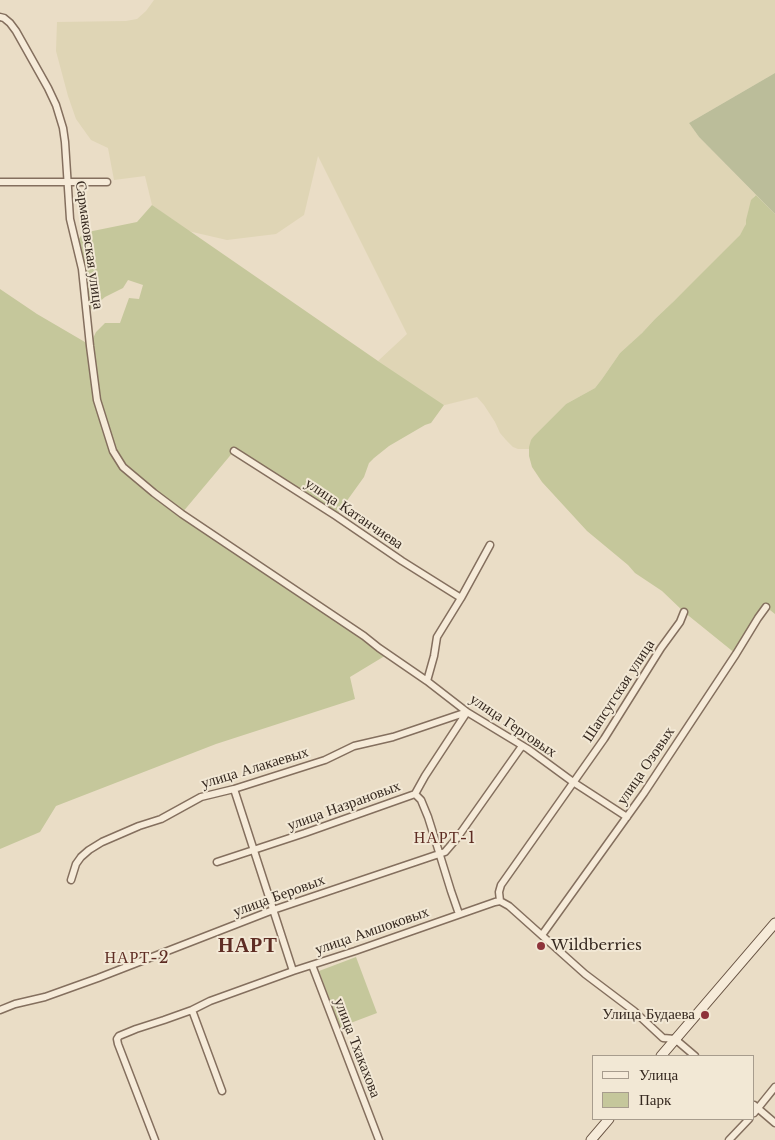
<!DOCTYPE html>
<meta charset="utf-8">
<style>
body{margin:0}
#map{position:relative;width:775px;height:1140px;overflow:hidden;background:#eaddc6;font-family:"Libre Baskerville",serif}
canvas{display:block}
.legend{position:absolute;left:592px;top:1055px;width:162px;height:65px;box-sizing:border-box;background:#f2e8d5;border:1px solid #a79c8d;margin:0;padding:6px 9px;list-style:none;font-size:15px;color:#362920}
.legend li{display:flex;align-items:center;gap:10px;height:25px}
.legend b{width:25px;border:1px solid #a79c8d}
</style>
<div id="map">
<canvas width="775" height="1140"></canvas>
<ul class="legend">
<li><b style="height:6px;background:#f6ebd9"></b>Улица</li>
<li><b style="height:14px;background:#c5c79b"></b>Парк</li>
</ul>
</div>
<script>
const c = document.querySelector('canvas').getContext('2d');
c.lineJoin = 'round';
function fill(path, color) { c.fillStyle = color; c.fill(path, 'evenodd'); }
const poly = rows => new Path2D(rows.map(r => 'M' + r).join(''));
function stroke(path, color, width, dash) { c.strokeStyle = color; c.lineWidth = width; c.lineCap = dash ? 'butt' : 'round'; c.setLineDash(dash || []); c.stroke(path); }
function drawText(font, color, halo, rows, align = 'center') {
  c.font = font + ' "Libre Baskerville",serif'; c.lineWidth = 4; c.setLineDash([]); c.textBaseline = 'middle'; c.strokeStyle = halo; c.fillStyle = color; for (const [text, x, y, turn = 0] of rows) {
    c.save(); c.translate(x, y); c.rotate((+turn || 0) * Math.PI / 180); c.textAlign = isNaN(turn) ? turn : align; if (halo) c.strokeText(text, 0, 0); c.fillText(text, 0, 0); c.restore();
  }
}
fill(poly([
 [154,0,775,0,775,73,689,123,699,137,756,195,754,196,749,209,745,228,740,235,696,280,655,319,642,333,620,353,602,379,595,388,566,404,534,436,529,449,518,449,513,447,506,440,500,433,495,422,484,405,477,397,445,405,444,405,378,361,407,334,318,156,304,215,276,234,227,240,188,231,152,205,145,176,114,180,108,148,91,140,76,119,68,96,56,51,57,22,126,21,137,19,146,11]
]), '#dfd5b5');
fill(poly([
 [756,195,775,214,775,614,766,607,736,654,684,612,662,591,635,573,628,565,587,531,542,482,532,467,529,456,529,447,531,440,534,436,566,404,595,388,602,379,620,353,642,333,655,319,674,301,740,235,746,224,746,220,751,200],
 [152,205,378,361,444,405,431,423,425,425,389,446,374,458,369,463,364,477,336,516,234,451,182,513,388,654,350,677,355,699,216,744,56,806,40,832,0,849,0,289,37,314,90,345,96,332,105,323,120,323,129,298,139,299,143,285,128,280,123,288,105,297,90,310,86,277,78,240,83,233,137,222],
 [356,957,377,1013,340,1027,319,971]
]), '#c5c79b');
fill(poly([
 [775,73,775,214,699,137,689,123]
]), '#bbbd9a');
const street = poly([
 [0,17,4,18,10,23,16,31,48,88,56,105,63,128,65,142,70,219,82,269,90,346,97,400,113,451,123,467,154,493,182,514,364,636,379,648,427,681,467,712,528,749,573,782,627,817],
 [0,182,107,182],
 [234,451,336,516,402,561,461,598],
 [427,681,434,656,437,637,461,598,490,545],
 [234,789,293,971],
 [415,794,421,800,428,817,434,836,451,891,459,914],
 [217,862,305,833,415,794,425,776,467,712],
 [71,880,76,864,81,857,89,850,102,842,139,826,161,819,201,797,234,789,325,760,354,746,393,737,467,712],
 [500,901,499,892,501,885,604,739,661,648,680,622,684,612],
 [500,901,509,906,585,974,634,1011,663,1038,675,1039,695,1056],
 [542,935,644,793,736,654,758,618,766,607],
 [312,965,379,1140],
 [0,1010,15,1004,45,997,98,978,273,910,445,852,457,838,522,746],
 [192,1010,222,1091],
 [754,1105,775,1123],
 [754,1113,775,1087],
 [155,1140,118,1044,117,1039,119,1036,136,1029,164,1020,192,1010,210,1001,293,971,355,951,495,902,500,901],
 [729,1140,749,1119]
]);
const secondary = poly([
 [661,1056,775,923],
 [591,1140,609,1119]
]);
stroke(street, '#846f5e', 9);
stroke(secondary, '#665141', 11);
stroke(street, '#f6ebd9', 6);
stroke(secondary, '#f6ebd9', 9);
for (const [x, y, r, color] of [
 [541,946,5,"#8e333a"],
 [705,1015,5,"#8e333a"]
]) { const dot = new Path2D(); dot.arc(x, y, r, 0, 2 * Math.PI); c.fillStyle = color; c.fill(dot); stroke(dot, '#f2e8d5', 2); }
drawText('15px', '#362920', '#f2e8d5', [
 ["Сармаковская улица",89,245,82],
 ["улица Катанчиева",354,514,34],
 ["Шапсугская улица",619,691,-57],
 ["улица Герговых",513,726,34],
 ["улица Озовых",646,766,-56],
 ["улица Алакаевых",255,768,-17],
 ["улица Назрановых",344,806,-20],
 ["улица Беровых",279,896,-20],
 ["улица Амшоковых",372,931,-19],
 ["улица Тхакахова",357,1048,69]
]);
drawText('15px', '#362920', '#f2e8d5', [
 ["Wildberries",551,946],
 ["Улица Будаева",695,1015,"right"]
], 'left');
c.letterSpacing = '1px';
drawText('16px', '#5e2c23', '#f2e8d5', [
 ["НАРТ-1",445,838],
 ["НАРТ-2",137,958]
]);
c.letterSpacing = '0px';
c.letterSpacing = '1px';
drawText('bold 20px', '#5e2c23', '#f2e8d5', [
 ["НАРТ",248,946]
]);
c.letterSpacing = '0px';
</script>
